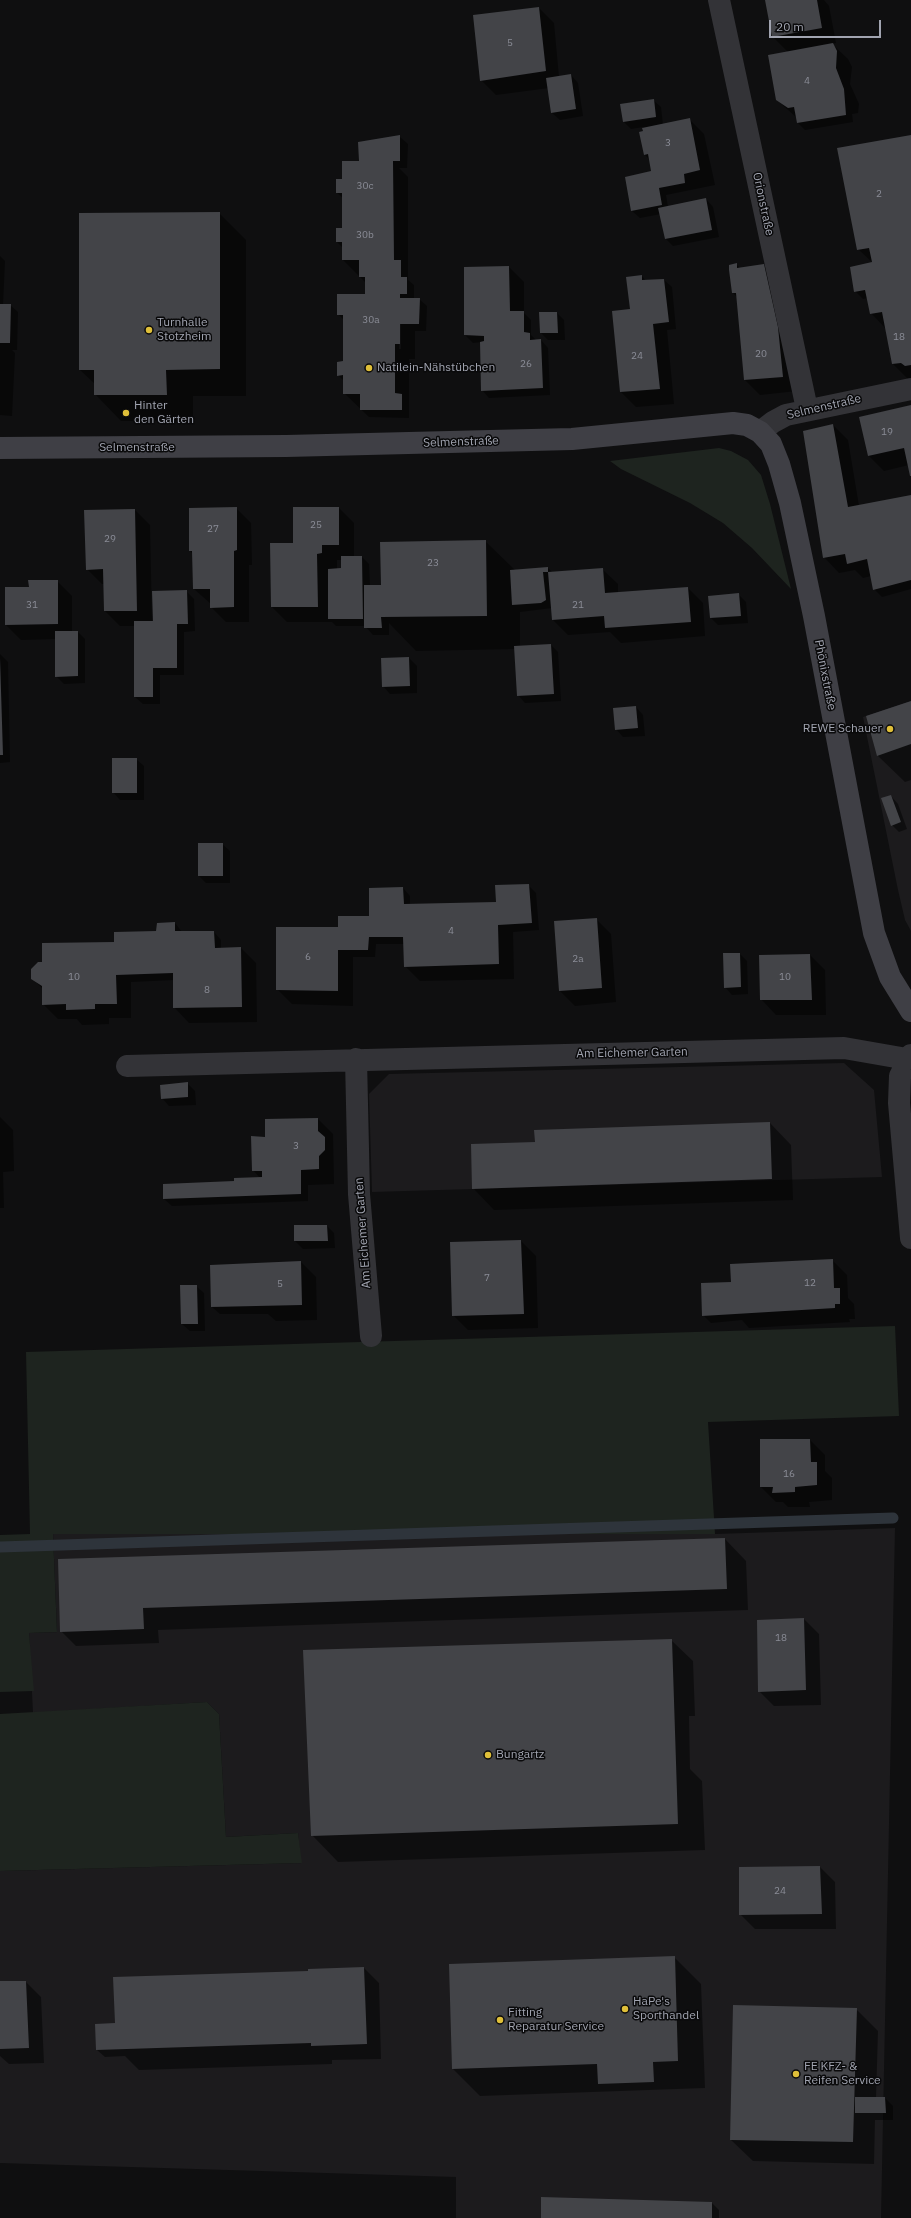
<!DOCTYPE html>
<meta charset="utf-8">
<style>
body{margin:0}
#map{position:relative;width:911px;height:2218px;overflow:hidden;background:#0f0f10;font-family:"IBM Plex Sans",sans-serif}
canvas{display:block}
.scale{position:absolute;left:769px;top:20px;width:112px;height:18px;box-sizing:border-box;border:2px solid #a1a4b0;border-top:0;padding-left:5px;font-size:12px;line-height:14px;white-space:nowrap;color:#a1a4b0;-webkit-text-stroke:3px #0a0a0b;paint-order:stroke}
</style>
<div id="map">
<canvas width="911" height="2218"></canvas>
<div class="scale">20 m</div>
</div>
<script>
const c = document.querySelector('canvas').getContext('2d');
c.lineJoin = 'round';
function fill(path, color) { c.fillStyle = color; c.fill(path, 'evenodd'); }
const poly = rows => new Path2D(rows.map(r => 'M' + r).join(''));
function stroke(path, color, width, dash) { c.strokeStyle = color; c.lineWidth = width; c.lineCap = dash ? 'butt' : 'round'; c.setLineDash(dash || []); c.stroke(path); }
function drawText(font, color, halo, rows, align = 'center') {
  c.font = font + ' "IBM Plex Sans",sans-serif'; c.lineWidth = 3; c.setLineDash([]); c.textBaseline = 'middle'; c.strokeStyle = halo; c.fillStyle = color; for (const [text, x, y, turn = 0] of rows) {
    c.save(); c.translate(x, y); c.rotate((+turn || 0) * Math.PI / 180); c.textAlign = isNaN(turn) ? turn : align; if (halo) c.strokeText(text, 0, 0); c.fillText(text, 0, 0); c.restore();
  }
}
fill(poly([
 [911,701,911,931,905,920,898,890,863,717],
 [844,1063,874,1090,882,1177,372,1192,369,1094,389,1074],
 [895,1528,881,2218,456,2218,456,2177,0,2163,0,1871,301,1863,298,1833,226,1837,219,1714,207,1702,33,1713,29,1633,57,1632,53,1534,715,1534]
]), '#1c1b1d');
fill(poly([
 [719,448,731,451,748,460,761,475,770,504,791,589,752,548,723,523,690,503,621,469,610,461],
 [895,1326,899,1416,708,1422,715,1534,53,1534,57,1632,29,1633,34,1691,0,1692,0,1535,30,1534,26,1352],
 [207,1702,219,1714,226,1837,298,1833,302,1863,0,1871,0,1714]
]), '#1e241f');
fill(poly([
 [766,0,824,0,829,6,836,43,832,44,848,59,852,67,850,84,859,104,858,113,852,114,853,122,805,130,798,123,797,118,777,100,788,52,773,37],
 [539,8,554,23,559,77,571,75,578,83,583,116,560,120,552,113,549,88,496,95,481,80],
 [653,100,661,107,663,125,689,119,704,134,715,185,666,195,668,207,706,199,713,207,719,237,673,246,666,239,661,214,640,218,632,211,651,172,650,160,645,155,643,127,631,129,624,122],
 [911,136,911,378,908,379,893,364,886,329,871,313,868,298,863,299,855,291,873,263,858,249],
 [400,137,408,144,407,168,399,168,408,177,408,280,414,285,414,299,419,299,427,306,426,331,415,331,415,359,409,359,409,418,369,417,344,393,344,381,338,375,344,362,344,320,338,314,366,295,366,283,343,260,343,248,337,242,343,229,343,198,337,193,343,180,361,162,359,142],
 [399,322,401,324,401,349,399,349],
 [219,213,246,240,246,396,193,396,193,421,121,421,95,394,95,384,80,370],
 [0,256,5,261,3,305,10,305,18,312,17,350,12,350,15,353,12,416,0,415],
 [736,264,741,269,764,265,771,272,797,391,760,395,745,380,738,298,733,293],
 [509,267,524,282,524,313,531,320,531,335,537,341,541,340,548,348,550,395,489,398,482,390,481,342,473,343,465,335],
 [642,276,646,281,664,280,672,287,676,329,667,330,674,404,636,407,621,392,632,310],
 [557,313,564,320,565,340,548,340,541,333],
 [911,406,911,474,909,465,884,471,869,456,860,418],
 [833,425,848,440,859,506,911,496,911,589,882,597,874,589,871,576,863,578,855,570,839,573,824,557,804,431],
 [236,508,251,523,252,565,249,565,249,622,226,622,211,607,211,604,194,589,193,554,190,551],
 [339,508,354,523,354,557,362,557,369,564,370,586,380,586,485,541,515,570,548,568,552,572,602,569,618,584,618,593,688,588,703,603,705,636,621,643,610,632,568,635,553,620,552,608,520,612,520,647,551,645,558,652,561,701,525,703,518,695,515,649,416,651,389,623,389,635,373,635,365,626,336,626,332,622,287,622,272,607,294,544],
 [337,560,342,560,342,569,337,569],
 [135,510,150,525,152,622,186,591,194,599,195,631,184,632,184,675,160,675,160,704,143,704,135,697,135,626,120,626,105,611,104,584,102,584,87,569],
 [57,581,72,596,72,632,78,632,85,639,85,683,64,684,56,676,56,639,21,640,6,625],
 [738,594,746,602,748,623,718,625,711,618],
 [0,654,8,662,10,762,0,763],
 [409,658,417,666,417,693,390,694,383,686],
 [911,702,911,780,905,782,878,756,868,717],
 [636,707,643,715,645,736,623,737,616,729],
 [136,759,144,766,144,800,120,800,113,792],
 [891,796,898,804,907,829,899,832,892,825],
 [222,844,230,851,230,883,206,883,199,876],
 [528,885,536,893,539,930,513,932,514,979,420,981,405,966,405,944,376,944,375,957,353,957,353,1006,292,1004,277,989,336,928,370,917,403,888,410,896,410,905,498,903],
 [596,919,611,934,616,1002,575,1006,560,991],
 [175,923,182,932,214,932,221,940,221,948,241,948,256,963,257,1022,189,1023,174,1007,174,980,131,982,131,1018,109,1018,109,1024,82,1025,77,1019,58,1019,43,1004,43,989,32,978,116,943,157,932],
 [740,954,747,961,748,994,732,995,725,987],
 [810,955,825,970,826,1015,776,1015,761,999],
 [187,1083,195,1091,196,1105,169,1106,162,1098],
 [0,1117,13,1130,14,1171,3,1172,4,1208,0,1208],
 [318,1119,333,1134,334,1184,308,1185,308,1201,172,1206,164,1199,260,1178,253,1170,266,1138],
 [770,1123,791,1145,793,1200,494,1210,473,1188],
 [295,1226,327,1226,334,1233,335,1248,303,1249,295,1241],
 [521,1241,536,1256,538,1328,468,1330,453,1315,451,1243],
 [832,1260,847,1275,848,1298,854,1304,855,1319,849,1319,850,1322,749,1328,742,1320,711,1323,703,1315,732,1283],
 [301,1262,316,1277,317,1320,276,1321,268,1314,220,1314,212,1307],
 [196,1286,204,1293,205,1331,190,1331,182,1324],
 [810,1440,825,1455,825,1471,832,1478,832,1500,809,1502,810,1507,788,1507,783,1502,776,1502,761,1487],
 [725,1539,746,1561,748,1610,158,1630,159,1643,76,1646,61,1631,59,1560],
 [804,1619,819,1634,821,1705,774,1706,759,1691],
 [671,1640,693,1661,695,1716,689,1716,690,1769,702,1781,705,1850,338,1862,312,1835],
 [820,1867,835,1882,836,1929,755,1929,740,1914],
 [674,1957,701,1984,705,2088,480,2096,453,2069,450,1965],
 [364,1968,379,1983,381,2059,332,2060,332,2064,139,2070,125,2056,105,2057,97,2050,114,2024],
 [0,1982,26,1982,41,1997,44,2063,9,2064,0,2056],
 [856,2009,878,2031,876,2098,885,2098,893,2106,893,2120,875,2120,874,2164,753,2161,731,2140],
 [712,2203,719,2210,719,2218,542,2218]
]), '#0007');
stroke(poly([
 [0,1547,893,1518]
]), '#2e343b', 11);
fill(poly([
 [765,0,817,0,822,28,772,37],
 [539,7,546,71,480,81,473,15],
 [833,43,837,51,836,68,844,89,846,115,797,123,794,107,788,108,776,100,768,55],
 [571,74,576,109,551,113,546,78],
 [654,99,656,117,623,122,620,104],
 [690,118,700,170,684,174,685,183,659,188,662,205,631,211,625,177,651,171,648,154,644,155,639,132,643,131,642,128],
 [400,135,400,161,393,161,394,260,401,260,401,277,407,277,407,294,400,294,400,298,420,298,419,324,400,324,400,344,395,344,395,393,402,394,402,410,360,410,360,394,343,394,343,375,337,376,337,362,343,361,343,315,337,315,337,294,365,294,365,277,359,277,359,260,342,260,342,242,336,242,336,228,342,228,342,193,336,193,336,179,342,179,342,161,359,161,358,142],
 [911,135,911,365,905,366,901,363,892,364,882,312,870,314,865,290,854,292,850,267,872,262,869,248,857,250,837,148],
 [706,198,712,230,665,239,658,208],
 [220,212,220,369,166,370,167,395,94,395,94,370,79,370,79,213],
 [737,263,737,268,764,264,778,327,783,377,744,380,736,293,732,293,729,270,729,265],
 [509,266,510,311,524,311,524,332,530,333,530,340,541,339,543,388,481,391,480,342,484,341,484,336,464,335,464,267],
 [642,275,642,280,664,279,669,322,653,324,660,389,620,392,612,311,630,309,626,277],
 [0,304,11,304,10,343,0,343],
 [539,312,557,312,558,333,540,333],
 [911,405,911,476,910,476,904,448,868,456,859,417],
 [833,424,848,507,911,495,911,580,873,590,867,559,847,564,845,554,823,558,803,431],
 [237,507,237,550,234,551,234,607,210,608,210,589,193,589,192,551,189,551,189,508],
 [293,507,339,507,339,545,322,545,322,553,317,554,318,607,271,607,270,543,293,543],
 [135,509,137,611,104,611,103,569,86,570,84,510],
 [486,540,487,616,381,617,382,628,364,628,364,585,381,585,380,542],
 [341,556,362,556,363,619,328,619,328,569,341,568],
 [548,567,548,572,603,568,605,593,688,587,691,622,605,628,604,616,552,620,548,572,543,572,546,600,541,603,512,605,510,570],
 [28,580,58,580,58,624,5,625,5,587,29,587],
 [187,590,188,624,177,624,177,668,153,668,153,697,134,697,134,621,153,621,152,591],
 [739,593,741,616,710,618,708,596],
 [55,631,78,631,78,676,55,677],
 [551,644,554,694,517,696,514,646],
 [409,657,410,686,382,687,381,658],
 [0,658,3,755,0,755],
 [911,701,911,744,877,756,866,716],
 [636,706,638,728,615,730,613,708],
 [112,758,137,758,137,793,112,793],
 [891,795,901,822,891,826,881,798],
 [198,843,223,843,223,876,198,876],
 [529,884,532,923,498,925,499,964,404,967,403,937,369,937,368,950,338,950,338,991,276,990,276,927,338,927,338,916,369,916,369,888,403,887,404,904,496,902,495,885],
 [597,918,602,988,559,991,554,921],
 [175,922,175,931,214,931,215,948,241,947,242,1007,173,1008,173,973,116,975,117,1004,95,1004,95,1009,66,1010,66,1004,42,1005,42,986,31,979,31,969,38,962,42,962,42,943,114,942,114,932,156,931,157,923],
 [723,953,740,953,741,987,724,988],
 [810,954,812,1000,760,1000,759,955],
 [188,1082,188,1097,161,1099,160,1085],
 [318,1118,318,1131,325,1137,325,1150,319,1156,319,1169,301,1170,301,1194,163,1199,163,1184,234,1181,234,1178,262,1177,262,1171,252,1171,251,1136,265,1137,265,1119],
 [770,1122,772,1179,472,1189,471,1144,535,1142,534,1130],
 [294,1225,327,1225,328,1241,294,1241],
 [521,1240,524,1314,452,1316,450,1242],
 [833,1259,834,1288,840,1288,840,1304,835,1304,835,1308,702,1316,701,1283,731,1282,730,1264],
 [301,1261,302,1305,211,1307,210,1265],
 [180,1285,197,1285,198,1324,181,1324],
 [760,1439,810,1439,811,1462,817,1462,817,1485,795,1487,795,1492,772,1493,773,1487,760,1487],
 [725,1538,727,1589,143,1608,144,1629,60,1632,58,1559],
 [804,1618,806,1690,758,1692,757,1620],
 [672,1639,678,1824,311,1836,303,1650],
 [820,1866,822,1914,739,1915,739,1867],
 [675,1956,678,2061,653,2062,654,2082,598,2084,597,2064,452,2069,449,1964],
 [364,1967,367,2044,311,2046,311,2043,96,2050,95,2024,115,2023,113,1977,308,1971,308,1969],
 [0,1981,26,1981,29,2048,0,2049],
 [733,2005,857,2008,853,2142,730,2140],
 [855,2097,885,2097,886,2113,855,2113],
 [541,2197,712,2202,712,2218,541,2218]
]), '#434448');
stroke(poly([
 [719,0,807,409],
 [760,432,773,422,786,415,911,389],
 [911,1055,900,1076,899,1103,911,1238],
 [356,1059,359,1194,371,1336],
 [127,1066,844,1048,907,1059]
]), '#333337', 22);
stroke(poly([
 [0,448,286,446,572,439,733,423,747,425,760,432,771,444,779,464,790,503,814,616,874,933,890,977,911,1011]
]), '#3f3f45', 22);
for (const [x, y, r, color] of [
 [149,330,4,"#dfbf39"],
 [369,368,4,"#dfbf39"],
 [126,413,4,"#dfbf39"],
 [890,729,4,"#dfbf39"],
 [488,1755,4,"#dfbf39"],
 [625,2009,4,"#dfbf39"],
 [500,2020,4,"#dfbf39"],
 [796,2074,4,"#dfbf39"]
]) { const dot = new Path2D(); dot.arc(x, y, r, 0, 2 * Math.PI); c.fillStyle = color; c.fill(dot); stroke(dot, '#0a0a0b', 1.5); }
drawText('10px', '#8a8c96', null, [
 ["5",510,43],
 ["4",807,81],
 ["3",668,143],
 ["30c",365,186],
 ["2",879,194],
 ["30b",365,235],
 ["30a",371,320],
 ["18",899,337],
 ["20",761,354],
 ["24",637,356],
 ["26",526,364],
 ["19",887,432],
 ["25",316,525],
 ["27",213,529],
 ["29",110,539],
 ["23",433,563],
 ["31",32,605],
 ["21",578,605],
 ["4",451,931],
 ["6",308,957],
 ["2a",578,959],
 ["10",74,977],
 ["10",785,977],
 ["8",207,990],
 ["3",296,1146],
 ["7",487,1278],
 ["12",810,1283],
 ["5",280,1284],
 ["16",789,1474],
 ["18",781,1638],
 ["24",780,1891]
]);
drawText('12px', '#a1a4b0', '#0a0a0b', [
 ["Orionstraße",763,204,78],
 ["Selmenstraße",824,407,-13],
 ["Selmenstraße",461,442,-2],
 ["Selmenstraße",137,448],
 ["Phönixstraße",825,675,79],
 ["Am Eichemer Garten",632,1053,-1],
 ["Am Eichemer Garten",363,1233,-94]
]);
drawText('12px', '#a1a4b0', '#0a0a0b', [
 ["Turnhalle",157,323],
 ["Stotzheim",157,337],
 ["Natilein-Nähstübchen",377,368],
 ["Hinter",134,406],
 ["den Gärten",134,420],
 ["REWE Schauer",882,729,"right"],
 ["Bungartz",496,1755],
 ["HaPe's",633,2002],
 ["Sporthandel",633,2016],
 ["Fitting",508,2013],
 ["Reparatur Service",508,2027],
 ["FE KFZ- &",804,2067],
 ["Reifen Service",804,2081]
], 'left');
</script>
